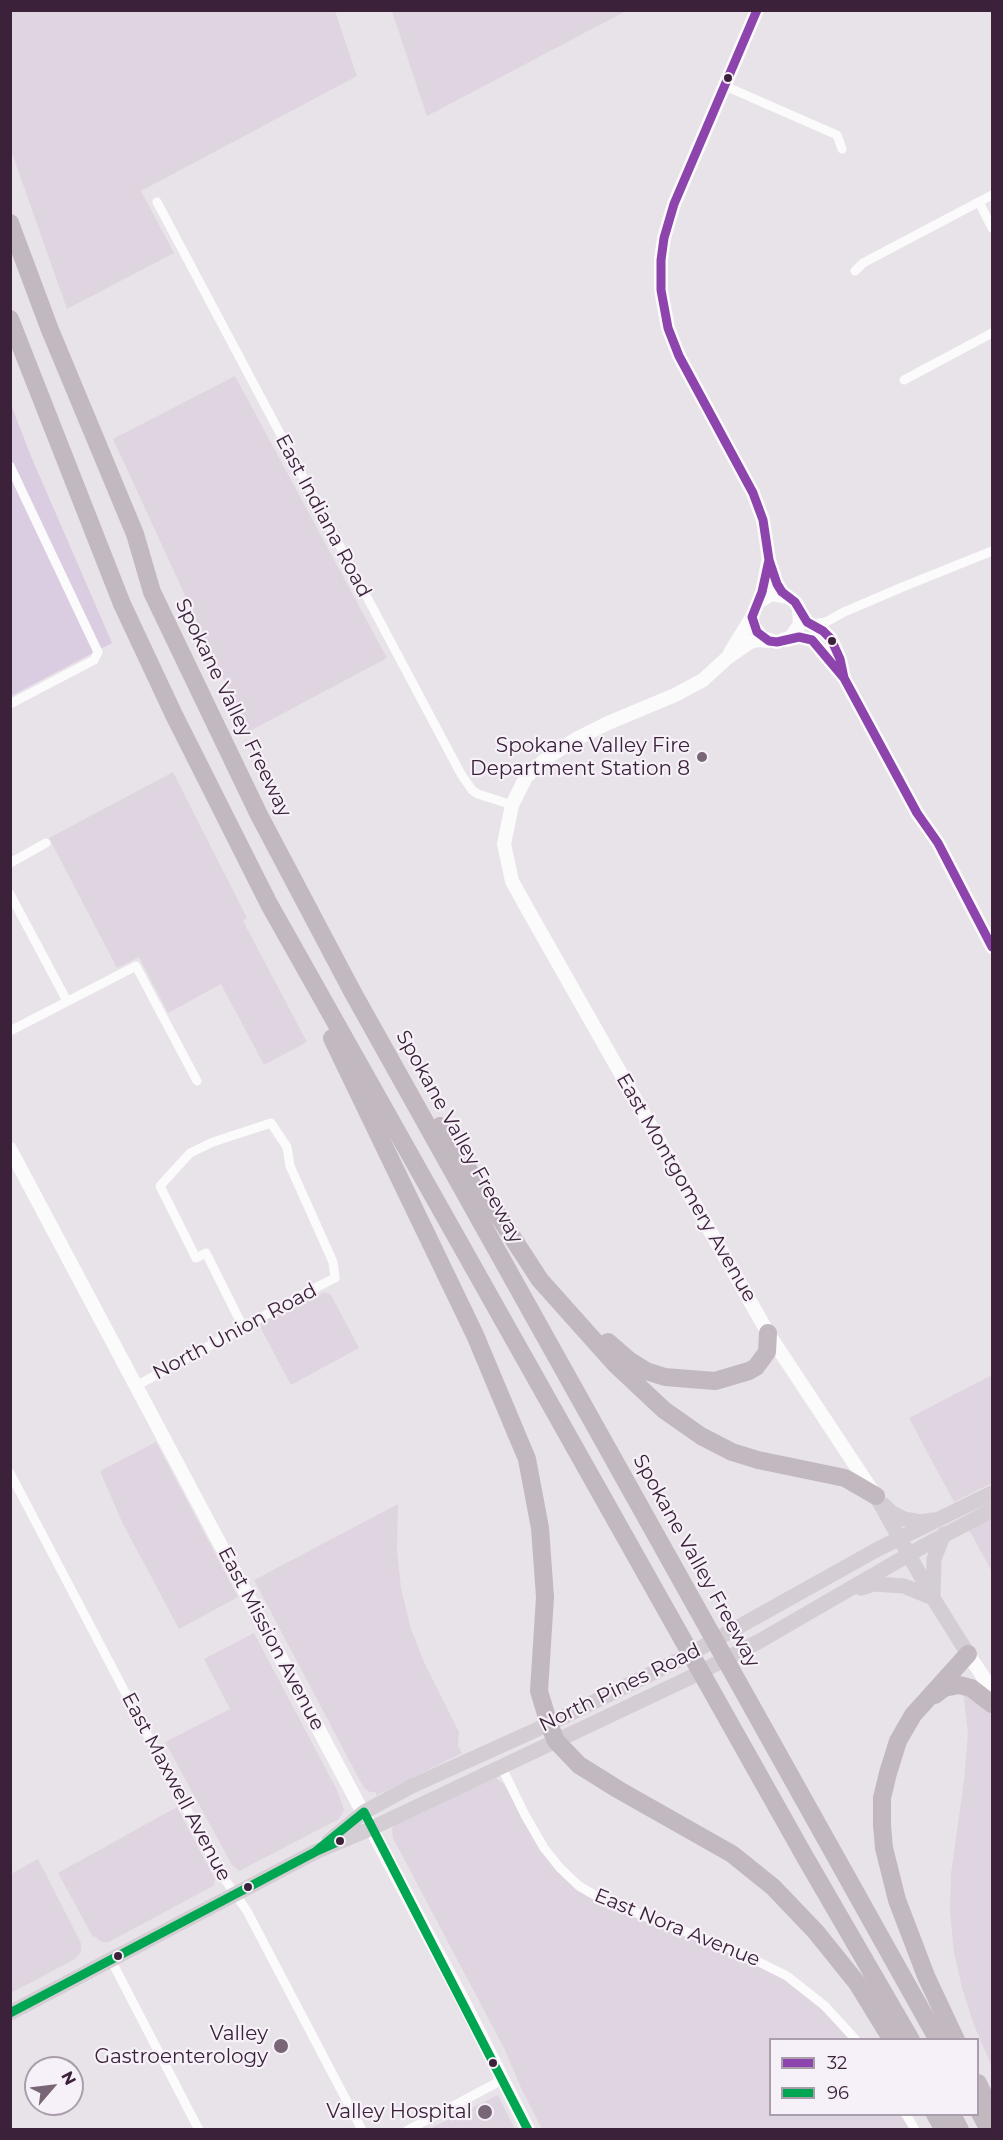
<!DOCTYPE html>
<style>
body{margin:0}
#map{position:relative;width:1003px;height:2140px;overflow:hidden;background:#e8e3e8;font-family:Montserrat,sans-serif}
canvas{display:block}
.frame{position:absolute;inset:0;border:12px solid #3b2139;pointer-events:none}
.legend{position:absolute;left:769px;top:2038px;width:210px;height:78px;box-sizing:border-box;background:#f6f1f8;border:2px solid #ab9eac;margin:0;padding:8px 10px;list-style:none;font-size:18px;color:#3b2139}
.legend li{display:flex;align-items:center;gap:12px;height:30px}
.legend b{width:30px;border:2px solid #ab9eac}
.north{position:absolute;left:24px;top:2056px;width:60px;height:60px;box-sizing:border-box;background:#f6f1f8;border:2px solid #ab9eac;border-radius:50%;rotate:62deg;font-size:16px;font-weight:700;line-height:24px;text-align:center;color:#3b2139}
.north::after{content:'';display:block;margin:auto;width:21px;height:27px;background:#786576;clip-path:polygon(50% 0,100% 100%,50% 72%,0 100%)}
</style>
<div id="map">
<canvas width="1003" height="2140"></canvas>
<div class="frame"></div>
<ul class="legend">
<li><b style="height:8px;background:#8e44ad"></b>32</li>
<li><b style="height:8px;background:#00a651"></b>96</li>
</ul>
<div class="north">N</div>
</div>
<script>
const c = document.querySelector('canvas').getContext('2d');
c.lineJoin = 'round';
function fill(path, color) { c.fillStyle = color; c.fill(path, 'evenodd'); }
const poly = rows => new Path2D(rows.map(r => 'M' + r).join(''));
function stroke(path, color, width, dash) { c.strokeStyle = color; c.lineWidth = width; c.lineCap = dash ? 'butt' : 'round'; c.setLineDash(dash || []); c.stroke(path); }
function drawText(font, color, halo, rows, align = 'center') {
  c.font = font + ' Montserrat,sans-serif'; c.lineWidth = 4.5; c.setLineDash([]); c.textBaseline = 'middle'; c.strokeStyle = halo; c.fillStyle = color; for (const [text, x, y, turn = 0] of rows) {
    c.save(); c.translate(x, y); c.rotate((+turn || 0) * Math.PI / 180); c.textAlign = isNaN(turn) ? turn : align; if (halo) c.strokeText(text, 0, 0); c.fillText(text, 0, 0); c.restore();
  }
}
fill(poly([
 [10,11,335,11,357,76,141,191,174,253,67,309,11,150],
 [392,11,392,10,626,11,427,116],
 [235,376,387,658,248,732,113,439],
 [173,772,247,918,243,921,307,1042,264,1065,221,984,168,1013,139,957,117,968,49,838],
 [325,1292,331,1295,359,1348,291,1385,258,1323,312,1294,315,1296],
 [992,1375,992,1483,954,1502,909,1418],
 [156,1442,238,1597,179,1629,122,1522,100,1471],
 [398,1504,397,1550,401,1588,411,1629,424,1662,459,1732,458,1745,462,1753,376,1796,376,1792,370,1792,365,1789,358,1777,254,1580],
 [992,1515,992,1572,968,1528],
 [254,1633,337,1790,344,1810,339,1819,239,1871,232,1865,165,1742,230,1709,204,1659],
 [963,1690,992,1711,992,2067,974,2025,962,1988,954,1952,950,1912,951,1874,964,1780,968,1734],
 [487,1778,496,1778,505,1785,540,1849,603,1905,737,1955,783,1979,820,2008,849,2038,850,2039,770,2040,770,2114,900,2115,910,2129,542,2129,521,2088,505,2050,393,1838,392,1829,396,1822],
 [177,1807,215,1879,213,1886,109,1942,102,1942,94,1936,93,1937,58,1873],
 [38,1859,81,1943,81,1952,75,1959,11,1993,11,1874],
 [498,2095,515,2129,429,2129]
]), '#dfd5e0');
fill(poly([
 [10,402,30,454,112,643,11,696]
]), '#dacce1');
stroke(poly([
 [725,86,837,135,842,149],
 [157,202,461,774,472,790,478,794,512,805],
 [979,202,992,228],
 [855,271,863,263,992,195],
 [904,380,992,333],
 [10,466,98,652,94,660,10,704],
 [812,624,826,622,844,612,905,586,992,551],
 [10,863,46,843],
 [10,894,67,1001],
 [10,1031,136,966,197,1081],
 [136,1386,317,1287,335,1278,333,1262,290,1166,287,1147,271,1123,213,1142,190,1153,160,1186,196,1258,206,1253,243,1327],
 [10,1473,219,1871,247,1911,362,2130],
 [501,1766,525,1815,544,1848,560,1868,579,1886,605,1901,739,1952,787,1976,825,2006,856,2040],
 [111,1960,199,2130],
 [906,2114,915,2130],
 [408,2130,502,2080]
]), '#fcfbfc', 9);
stroke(poly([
 [757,10,674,204,664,238,661,260,661,290,668,328,679,356,753,493,763,520,769,560,777,584,782,592,795,602,799,608,800,624,791,637,777,642,762,638,753,625,752,617,758,602,772,594,788,597],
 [758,602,762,592,768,562],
 [799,610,807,622,823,631,831,639,840,659,844,678],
 [787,640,799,637,812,640,844,678,917,813,938,843,992,947],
 [769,641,758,640,750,642,727,658,703,680,675,695,608,723,576,739,547,758,526,777,512,805,504,844,512,881,528,910,768,1333,875,1495],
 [730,653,752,617],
 [10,1149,462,1999,528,2130],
 [968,1654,992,1690]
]), '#fcfbfc', 14);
stroke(poly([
 [876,1496,933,1598,968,1654],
 [884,1505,891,1512,904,1519,921,1522,933,1520],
 [861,1588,874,1584,904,1586,933,1598],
 [933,1595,934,1559,944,1534],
 [329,1841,364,1812,412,1786,549,1724,681,1659,878,1549,992,1493],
 [10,2013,315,1852,372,1828,689,1678,758,1642,922,1547,992,1510]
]), '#d4cdd4', 15);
stroke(poly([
 [10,223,50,330,135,534,152,592,259,815,352,991,938,2040],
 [10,319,122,604,174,715,269,904,805,1857,911,2040],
 [332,1038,475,1335,527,1459,540,1528,545,1597,539,1691,549,1724,556,1741,579,1765,619,1790,732,1854,773,1887,816,1932,857,1983,892,2040],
 [440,1126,540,1280,616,1365,664,1410,701,1436,732,1452,758,1460,845,1478,876,1496],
 [608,1342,630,1361,646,1371,665,1377,715,1381,749,1371,756,1367,767,1352,768,1333],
 [935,1695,944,1688,959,1685,971,1688,992,1704],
 [956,2040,926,1976,897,1900,884,1848,882,1825,882,1798,888,1773,898,1741,913,1715,968,1654],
 [978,2083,992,2113],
 [978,2109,989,2130],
 [935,2114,944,2130],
 [952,2114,960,2130]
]), '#c2b9c0', 18);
stroke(poly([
 [757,10,674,204,664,238,661,260,661,290,668,328,679,356,753,493,763,520,769,560,777,584,782,592,795,602,807,622,823,631,831,639,840,659,844,678],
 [769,560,762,592,752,617,757,632,769,641,777,642,799,637,812,640,844,678,917,813,938,843,992,947]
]), '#8e44ad', 9);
stroke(poly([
 [315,1852,364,1812,528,2130],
 [10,2013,315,1852,340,1841]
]), '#00a651', 9);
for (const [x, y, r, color] of [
 [728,78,5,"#3b2139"],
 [832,641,5,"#3b2139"],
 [702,757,6,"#786576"],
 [340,1841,5,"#3b2139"],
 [248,1887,5,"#3b2139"],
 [118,1956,5,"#3b2139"],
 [281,2046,8,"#786576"],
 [493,2063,5,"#3b2139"],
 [485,2112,8,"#786576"]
]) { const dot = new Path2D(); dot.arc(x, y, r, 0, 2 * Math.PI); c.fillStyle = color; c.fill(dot); stroke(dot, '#f6f1f8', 2); }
drawText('20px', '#3b2139', '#f6f1f8', [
 ["East Indiana Road",323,516,62],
 ["Spokane Valley Freeway",233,708,64],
 ["Spokane Valley Freeway",459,1137,61],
 ["East Montgomery Avenue",686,1188,60],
 ["North Union Road",235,1332,-28],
 ["Spokane Valley Freeway",696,1561,61],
 ["East Mission Avenue",271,1639,62],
 ["North Pines Road",620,1688,-26],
 ["East Maxwell Avenue",176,1787,62],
 ["East Nora Avenue",677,1928,22]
]);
drawText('20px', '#3b2139', '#f6f1f8', [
 ["Spokane Valley Fire",690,746],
 ["Department Station 8",690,769],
 ["Valley",268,2034],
 ["Gastroenterology",268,2057],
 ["Valley Hospital",472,2112]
], 'right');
</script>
